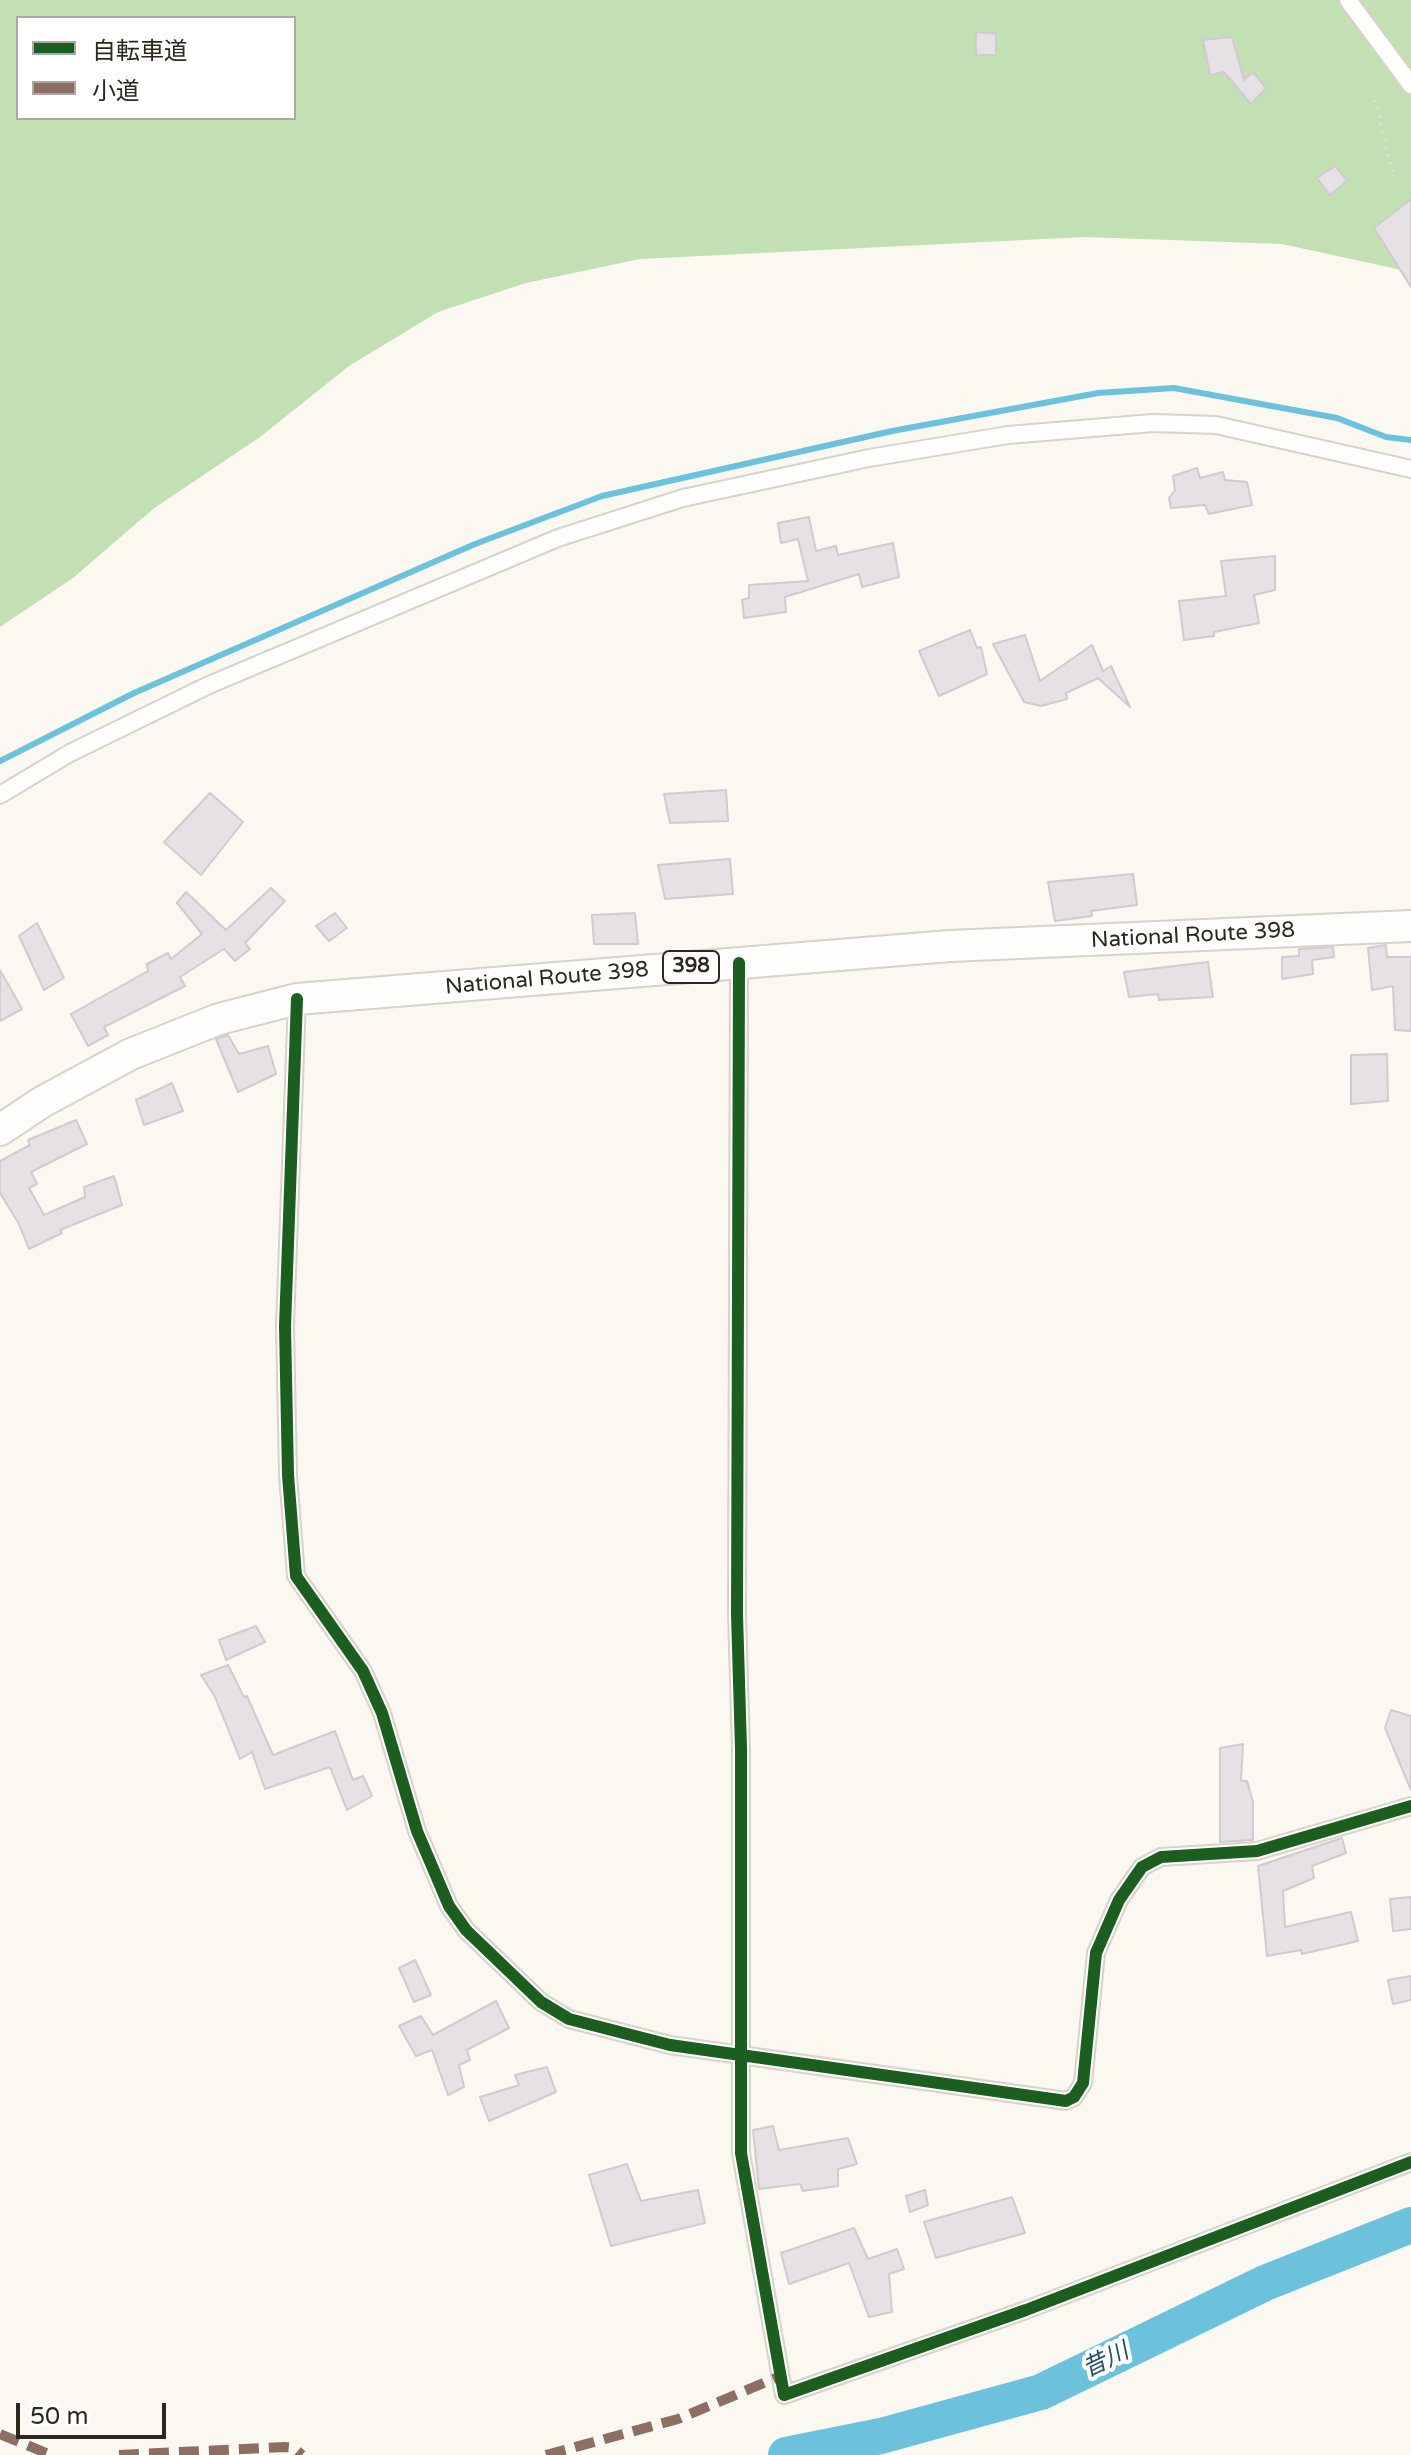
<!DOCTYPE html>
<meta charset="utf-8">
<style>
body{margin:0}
#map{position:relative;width:1411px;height:2455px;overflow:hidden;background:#fbf8f2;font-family:"Varela Round","Noto Sans JP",sans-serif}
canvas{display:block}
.legend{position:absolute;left:16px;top:16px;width:280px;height:104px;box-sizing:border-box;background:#fff;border:2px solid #aba9a5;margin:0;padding:10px 14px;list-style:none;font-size:24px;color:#2d281d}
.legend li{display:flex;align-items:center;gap:16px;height:40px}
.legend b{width:40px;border:2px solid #aba9a5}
.scale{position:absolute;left:16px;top:2403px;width:150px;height:36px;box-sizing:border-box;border:4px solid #2d281d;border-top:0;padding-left:10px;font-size:24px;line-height:28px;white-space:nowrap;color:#2d281d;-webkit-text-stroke:6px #fff;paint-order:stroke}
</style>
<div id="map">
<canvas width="1411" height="2455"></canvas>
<ul class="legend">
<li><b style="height:10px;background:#1b5e20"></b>自転車道</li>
<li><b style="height:10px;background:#8d6e63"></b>小道</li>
</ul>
<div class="scale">50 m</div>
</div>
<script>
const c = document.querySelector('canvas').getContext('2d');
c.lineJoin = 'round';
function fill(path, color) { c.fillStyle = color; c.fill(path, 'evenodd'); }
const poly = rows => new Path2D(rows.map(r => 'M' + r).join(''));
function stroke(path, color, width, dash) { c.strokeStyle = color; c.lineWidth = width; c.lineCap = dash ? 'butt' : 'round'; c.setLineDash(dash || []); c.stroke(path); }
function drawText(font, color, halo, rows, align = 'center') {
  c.font = font + ' "Varela Round","Noto Sans JP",sans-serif'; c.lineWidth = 8; c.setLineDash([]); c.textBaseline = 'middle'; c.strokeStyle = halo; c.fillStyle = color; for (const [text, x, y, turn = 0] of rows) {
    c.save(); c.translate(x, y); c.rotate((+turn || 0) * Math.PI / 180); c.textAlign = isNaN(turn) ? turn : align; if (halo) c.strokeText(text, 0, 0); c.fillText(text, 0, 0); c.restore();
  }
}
fill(poly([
 [0,0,1411,0,1411,272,1282,244,1085,237,640,259,526,283,438,312,349,366,260,437,153,509,73,578,0,627],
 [18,18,294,18,294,118,18,118]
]), '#c2e0b4');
stroke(poly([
 [0,761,134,693,475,544,602,496,892,431,1098,393,1174,388,1337,418,1386,437,1411,440]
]), '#6cc2dc', 6);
stroke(poly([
 [786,2455,881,2436,1041,2392,1265,2283,1411,2225]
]), '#6cc2dc', 36);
const building = poly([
 [976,32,996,34,996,55,976,55,976,32],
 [1232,37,1244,80,1253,72,1266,88,1251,104,1224,72,1210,75,1203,40,1232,37],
 [1335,166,1347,181,1330,195,1317,178,1335,166],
 [1411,199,1411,287,1374,228,1411,199],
 [1197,468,1200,478,1223,472,1225,480,1247,482,1252,505,1209,514,1205,505,1171,508,1169,498,1175,490,1173,476,1197,468],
 [809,517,816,551,836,546,838,555,893,543,899,577,862,587,859,574,785,597,786,612,744,618,742,600,749,598,749,585,808,581,798,539,781,543,778,523,809,517],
 [1275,556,1275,590,1254,595,1259,623,1214,632,1214,636,1184,640,1179,601,1226,596,1221,561,1275,556],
 [970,630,977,648,981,647,987,674,939,696,919,651,970,630],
 [1025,635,1040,681,1092,645,1103,671,1111,666,1130,707,1098,678,1066,693,1067,699,1041,706,1024,702,993,644,1025,635],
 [726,790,728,821,670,823,664,794,726,790],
 [210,793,243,822,201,875,164,842,210,793],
 [730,859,733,894,665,899,658,865,730,859],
 [1133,874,1137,905,1091,911,1092,916,1055,921,1048,882,1133,874],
 [271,888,285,901,245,943,250,949,235,961,224,949,180,977,185,986,104,1027,108,1035,88,1046,71,1014,148,971,147,964,168,953,171,959,202,934,177,903,186,892,226,930,271,888],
 [335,913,347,928,329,941,316,926,335,913],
 [635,913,638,944,594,944,592,915,635,913],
 [37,923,64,978,44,990,19,936,37,923],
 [1386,945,1387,957,1411,957,1411,1031,1395,1030,1393,986,1372,990,1368,948,1386,945],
 [1333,947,1334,957,1312,960,1313,974,1282,979,1282,957,1299,956,1299,949,1333,947],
 [1208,962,1213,997,1159,1000,1158,994,1129,997,1124,972,1208,962],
 [0,970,22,1009,0,1021,0,970],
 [228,1035,239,1054,268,1046,276,1074,238,1092,216,1039,228,1035],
 [1387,1054,1388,1101,1351,1104,1351,1055,1387,1054],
 [172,1083,183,1111,144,1125,136,1100,172,1083],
 [76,1120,87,1144,31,1172,37,1184,29,1188,44,1215,85,1197,84,1187,114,1176,122,1205,60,1230,62,1233,29,1249,19,1224,0,1193,0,1161,30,1145,28,1140,76,1120],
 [256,1626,265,1642,226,1660,219,1640,256,1626],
 [228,1665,244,1697,247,1696,273,1755,335,1731,353,1780,363,1776,372,1796,347,1810,330,1767,265,1789,252,1752,240,1759,215,1697,201,1675,228,1665],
 [1391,1710,1411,1716,1411,1790,1385,1728,1391,1710],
 [1243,1744,1241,1781,1247,1781,1253,1802,1253,1840,1220,1842,1220,1748,1243,1744],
 [1342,1838,1346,1853,1312,1866,1314,1878,1283,1891,1285,1927,1351,1912,1358,1941,1302,1954,1301,1950,1267,1956,1258,1866,1342,1838],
 [1411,1897,1411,1929,1393,1931,1390,1899,1411,1897],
 [415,1960,431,1995,414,2002,399,1968,415,1960],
 [1411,1976,1411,2000,1393,2004,1388,1980,1411,1976],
 [496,2001,509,2028,467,2050,470,2060,459,2065,464,2087,448,2095,432,2050,416,2056,399,2026,421,2016,433,2035,496,2001],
 [547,2067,556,2092,489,2121,480,2097,519,2085,515,2075,547,2067],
 [773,2126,779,2150,848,2138,857,2164,838,2169,838,2186,803,2191,800,2184,759,2189,753,2130,773,2126],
 [627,2164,641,2201,698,2190,705,2223,611,2246,589,2175,627,2164],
 [925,2190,928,2205,910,2212,906,2196,925,2190],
 [1012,2197,1025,2233,936,2258,924,2222,1012,2197],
 [854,2228,868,2259,897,2249,904,2269,889,2274,892,2312,869,2317,849,2263,789,2284,781,2253,854,2228]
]);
fill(building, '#e6e1e4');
stroke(building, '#d0cbce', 2);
const street = poly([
 [1348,0,1411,85],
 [0,795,70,753,209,685,558,538,683,498,869,458,1008,435,1153,423,1216,425,1411,469],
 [739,963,737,1614,741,1749,741,2153,784,2395,1026,2310,1411,2162],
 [297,999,285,1326,288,1475,296,1576,363,1671,382,1713,417,1831,449,1906,466,1930,541,2002,569,2019,670,2045,1066,2101,1074,2097,1083,2083,1096,1953,1119,1900,1142,1867,1161,1857,1257,1851,1411,1806]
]);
const highway = poly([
 [0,1130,42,1102,131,1054,219,1019,297,999,950,946,1411,926]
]);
stroke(street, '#d7d3ca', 20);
stroke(highway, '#d7d3ca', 34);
stroke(poly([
 [1375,100,1394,178]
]), '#deddda', 4, [2, 6]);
stroke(street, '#fefefd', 16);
stroke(highway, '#fefefd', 30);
stroke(poly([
 [0,2434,51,2455],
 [119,2455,285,2447,294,2448,302,2455],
 [546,2455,678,2419,778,2377]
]), '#8d6e63', 10, [20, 10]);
stroke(poly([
 [739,963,737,1614,741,1749,741,2153,784,2395,1026,2310,1411,2162],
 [297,999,285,1326,288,1475,296,1576,363,1671,382,1713,417,1831,449,1906,466,1930,541,2002,569,2019,670,2045,1066,2101,1074,2097,1083,2083,1096,1953,1119,1900,1142,1867,1161,1857,1257,1851,1411,1806]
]), '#1b5e20', 12);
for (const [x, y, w] of [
 [691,967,56]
]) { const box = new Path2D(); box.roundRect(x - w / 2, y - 16, w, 32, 6); c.fillStyle = '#fff'; c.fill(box); stroke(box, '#2d281d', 2); }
drawText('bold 20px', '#2d281d', null, [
 ["398",691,967]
]);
drawText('22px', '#2d281d', '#fff', [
 ["National Route 398",1193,936,-3],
 ["National Route 398",547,979,-5]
]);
drawText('italic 24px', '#225364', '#fff', [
 ["昔川",1106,2361,-26]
]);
</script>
